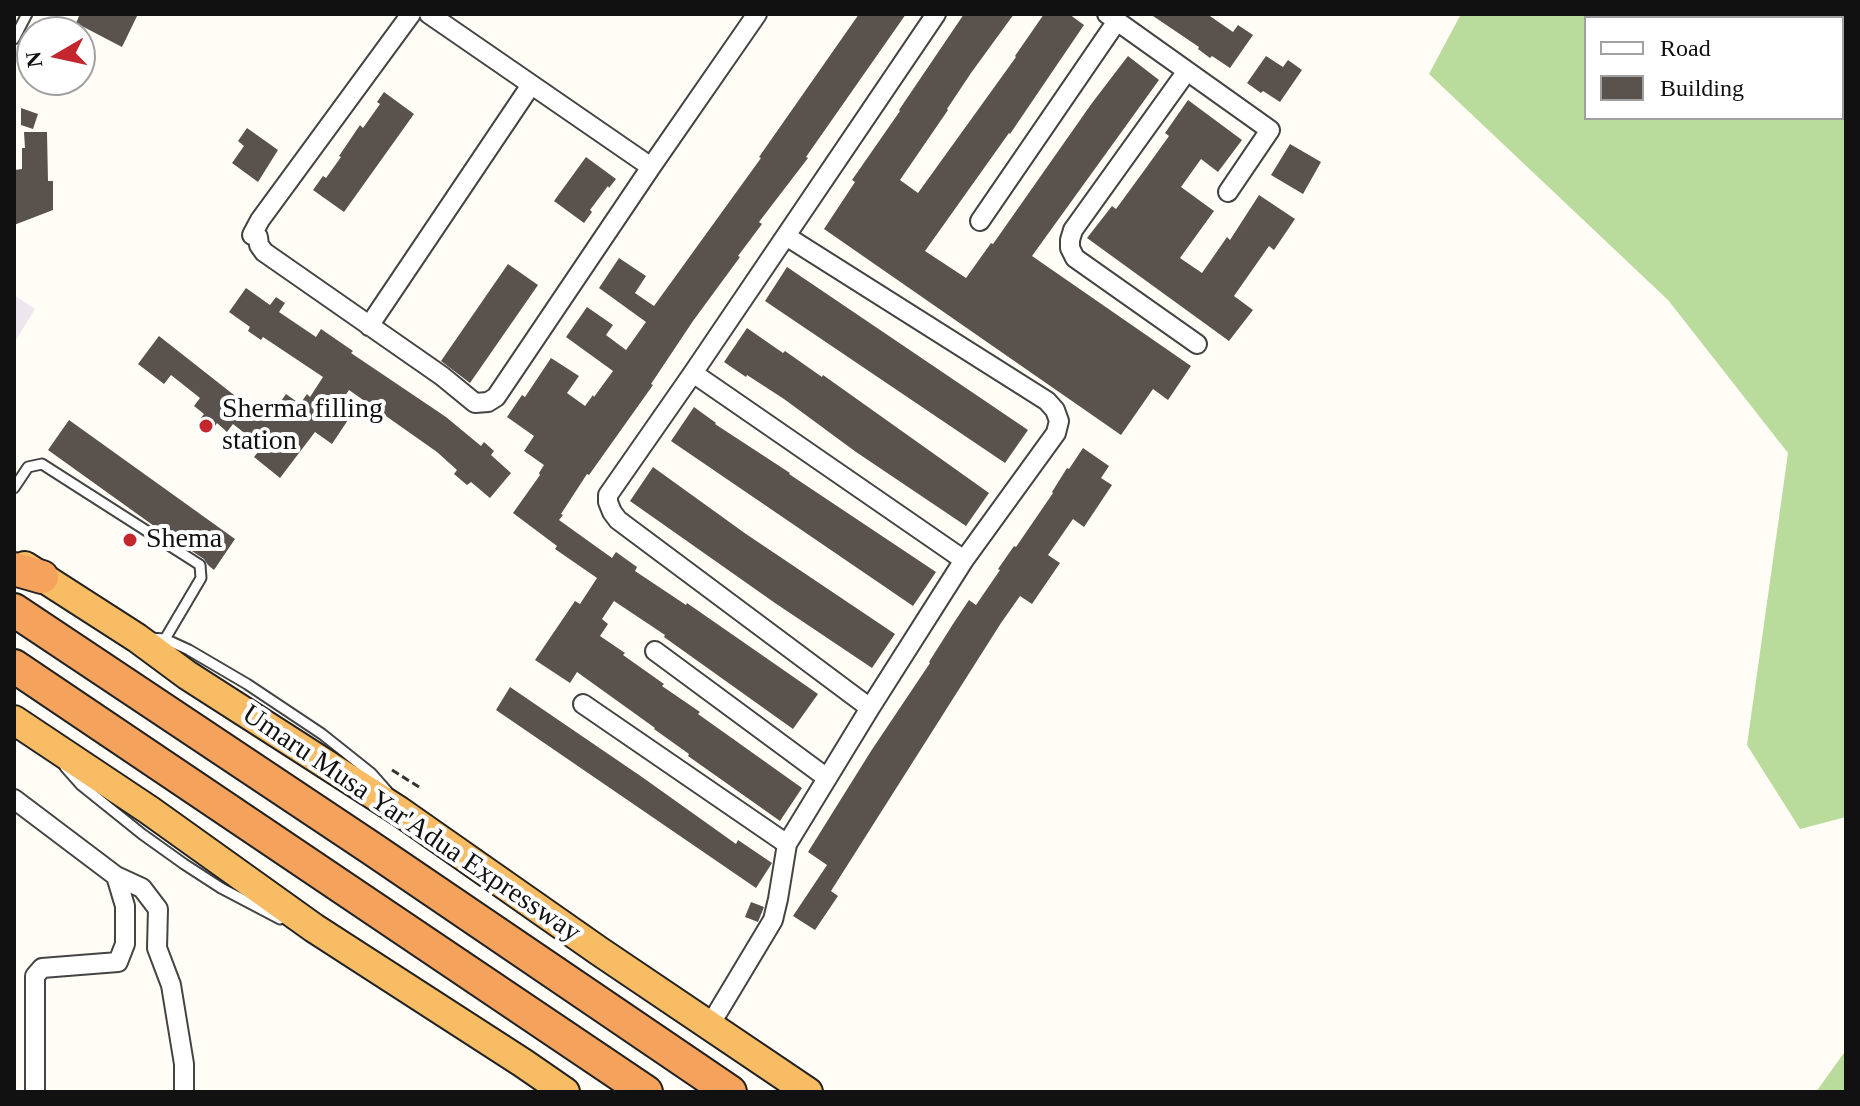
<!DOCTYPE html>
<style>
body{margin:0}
#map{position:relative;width:1860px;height:1106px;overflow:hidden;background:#fffdf5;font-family:Georgia,serif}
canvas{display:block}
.frame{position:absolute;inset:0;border:16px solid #111;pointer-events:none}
.legend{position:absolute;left:1584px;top:16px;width:260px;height:104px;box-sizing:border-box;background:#fff;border:2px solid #a0a0a0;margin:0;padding:10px 14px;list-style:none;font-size:24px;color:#111}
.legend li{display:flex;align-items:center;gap:16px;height:40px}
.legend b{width:40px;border:2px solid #a0a0a0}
.north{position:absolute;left:16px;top:16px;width:80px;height:80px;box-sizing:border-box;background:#fff;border:2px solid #a0a0a0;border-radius:50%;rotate:261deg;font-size:22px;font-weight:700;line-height:32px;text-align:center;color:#111}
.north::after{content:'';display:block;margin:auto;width:28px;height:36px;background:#c4262e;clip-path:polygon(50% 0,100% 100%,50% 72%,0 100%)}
</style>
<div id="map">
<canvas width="1860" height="1106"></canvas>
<div class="frame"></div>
<ul class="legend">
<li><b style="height:10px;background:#fff"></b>Road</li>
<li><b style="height:22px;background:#5a524d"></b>Building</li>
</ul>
<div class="north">N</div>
</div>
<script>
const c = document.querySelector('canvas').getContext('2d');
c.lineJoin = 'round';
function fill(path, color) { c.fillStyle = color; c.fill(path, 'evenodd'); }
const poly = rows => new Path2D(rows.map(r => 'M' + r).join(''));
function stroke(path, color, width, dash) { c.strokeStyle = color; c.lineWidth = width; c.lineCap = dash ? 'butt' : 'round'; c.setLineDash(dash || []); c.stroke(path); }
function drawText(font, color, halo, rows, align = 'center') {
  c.font = font + ' Georgia,serif'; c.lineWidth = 8; c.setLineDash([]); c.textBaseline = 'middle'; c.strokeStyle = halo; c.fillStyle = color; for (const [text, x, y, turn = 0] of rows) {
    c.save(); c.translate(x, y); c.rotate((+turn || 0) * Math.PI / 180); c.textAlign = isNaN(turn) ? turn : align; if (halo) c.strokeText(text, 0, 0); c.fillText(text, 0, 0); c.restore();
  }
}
fill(poly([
 [14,295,35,309,14,343]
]), '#eee6ef');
fill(poly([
 [1461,14,1846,14,1846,817,1800,829,1747,745,1788,453,1668,300,1429,74],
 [1586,18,1842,18,1842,118,1586,118],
 [1846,1050,1846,1092,1816,1092]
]), '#b9dc9c');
fill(poly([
 [80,14,138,14,122,47,76,23],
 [859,14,906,14,806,157,808,158,759,222,762,224,738,256,740,257,693,321,651,384,653,385,589,475,587,474,561,514,563,515,559,520,612,558,616,552,637,567,635,571,686,605,687,603,818,694,793,729,664,637,665,635,614,601,602,619,608,624,600,636,625,653,623,655,664,684,662,686,700,712,698,714,802,788,780,821,688,756,689,754,654,729,655,728,577,672,570,683,535,660,575,601,580,604,597,578,555,549,557,546,513,513,540,475,539,473,544,465,524,451,534,436,507,417,522,395,525,397,551,358,579,376,567,393,585,406,593,395,594,397,613,371,566,337,587,307,613,325,606,335,626,350,646,322,599,288,619,258,646,276,635,293,654,306,761,158,759,157],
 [964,14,1014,14,971,73,947,109,948,110,900,180,918,193,1016,57,1015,56,1044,14,1069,14,1084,25,1010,134,1009,133,925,251,966,278,991,243,993,244,1092,103,1128,56,1159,80,1032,256,1191,366,1168,400,1153,389,1121,435,824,229,855,182,852,180,900,111,899,110],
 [1150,14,1207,14,1233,32,1238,25,1253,35,1230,68,1212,56,1210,58,1198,49,1199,47],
 [1266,56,1283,67,1288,60,1302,70,1280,102,1263,91,1261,93,1247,83],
 [384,92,414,114,344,212,313,190,323,176,326,178,341,157,339,156,360,125,363,128,380,104,377,102],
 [1188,100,1242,140,1218,172,1201,159,1181,187,1214,211,1180,258,1202,273,1227,237,1230,240,1259,195,1295,219,1274,250,1269,246,1234,296,1253,310,1229,341,1087,238,1112,206,1116,209,1146,168,1169,136,1165,133],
 [21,108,38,114,33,129,21,125],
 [247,128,278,150,258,182,232,163,244,146,238,141],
 [24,132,47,132,48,181,53,181,53,210,14,225,14,170,22,169,22,148,25,148],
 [1290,144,1321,162,1303,194,1271,175],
 [586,157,616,179,609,188,608,186,590,210,592,212,584,223,554,201],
 [508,264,538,285,470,383,441,361],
 [787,267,1028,430,1005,463,765,301],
 [246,288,270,305,276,297,285,303,279,312,316,337,321,329,353,351,351,353,446,417,481,446,484,442,494,451,491,455,511,473,490,498,471,482,467,485,454,474,457,470,437,452,349,390,335,411,348,420,332,444,315,432,280,478,254,457,262,447,233,424,227,432,217,423,214,428,201,418,204,414,194,406,200,398,171,375,164,384,138,364,159,336,267,421,286,394,300,404,307,394,310,397,323,377,263,337,261,340,248,331,250,327,229,312],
 [747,328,783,353,785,351,822,377,823,375,989,493,966,526,856,452,784,399,747,375,746,377,724,362],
 [694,407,716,423,715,424,790,473,789,474,936,572,913,606,671,441],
 [69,420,235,539,214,570,208,565,204,559,154,526,48,450],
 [1083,448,1109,466,1101,478,1112,485,1084,527,1073,519,1048,555,1060,563,1032,604,1020,596,1001,623,831,891,838,896,815,930,793,916,827,865,808,852,871,751,930,663,929,662,953,624,969,600,976,605,1000,570,998,569,1014,546,1016,547,1053,493,1052,492,1067,468,1069,469],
 [653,467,746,534,895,634,872,668,775,603,630,501],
 [510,687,642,777,736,844,738,840,772,863,756,888,496,710],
 [751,902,764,907,758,922,745,917]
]), '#5a524d');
const service = poly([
 [14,39,27,14],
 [14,488,28,467,42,464,200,565,201,578,165,639],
 [150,638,165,639,189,650,247,684,322,734,371,773,387,791],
 [65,767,81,785,142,834,184,864,221,888,280,919]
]);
const minor = poly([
 [411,14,260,220,252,235,258,237,259,245,264,252,442,376,475,403,488,402,496,397,651,167,757,14],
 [429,14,651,167],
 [1107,14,1270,130,1228,192],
 [1187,71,1073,230,1070,240,1070,248,1075,258,1197,344],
 [980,221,1117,21],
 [369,326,531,85],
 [693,373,964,560],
 [655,651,827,778],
 [583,704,787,844],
 [870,708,618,520,612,512,608,502,608,495,693,373,936,14],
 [14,799,116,876,142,888,158,909,157,948,171,985,184,1064,184,1092],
 [710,1025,773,920,778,899,787,844,870,708,964,560,1056,433,1059,421,1055,410,1047,401,786,236],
 [35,1092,35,976,42,968,118,962,125,944,125,906,116,876]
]);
const trunk = poly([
 [25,566,137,638,187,675,399,811,599,951,808,1092],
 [14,720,149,810,314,928,523,1063,565,1092]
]);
const motorway = poly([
 [14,569,42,577],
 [14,610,371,848,730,1092],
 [14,666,646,1092]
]);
stroke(service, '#444', 13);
stroke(minor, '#444', 22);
stroke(trunk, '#222', 32);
stroke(motorway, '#222', 36);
stroke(poly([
 [392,770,419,787]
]), '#333', 3, [8, 4]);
stroke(service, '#fff', 9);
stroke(minor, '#fff', 18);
stroke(trunk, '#f7bc64', 28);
stroke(motorway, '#f5a25d', 32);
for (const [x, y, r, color] of [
 [206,426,8,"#c4262e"],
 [130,540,8,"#c4262e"]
]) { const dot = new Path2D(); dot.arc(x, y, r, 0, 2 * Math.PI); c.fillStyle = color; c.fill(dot); stroke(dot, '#fff', 3); }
drawText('28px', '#111', '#fff', [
 ["Sherma filling",222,410],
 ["station",222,442],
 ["Shema",146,540]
], 'left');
drawText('28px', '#111', '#fff', [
 ["Umaru Musa Yar'Adua Expressway",411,824,34]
]);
</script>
